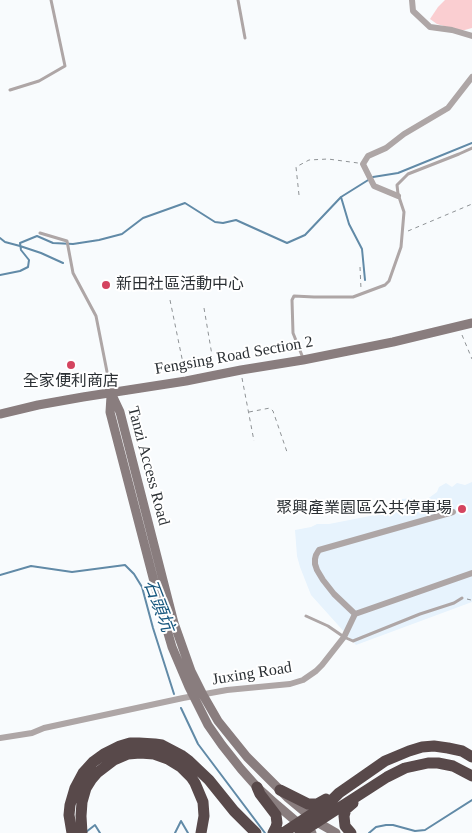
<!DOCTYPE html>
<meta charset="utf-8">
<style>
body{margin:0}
canvas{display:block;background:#f8fbfd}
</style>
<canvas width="472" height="833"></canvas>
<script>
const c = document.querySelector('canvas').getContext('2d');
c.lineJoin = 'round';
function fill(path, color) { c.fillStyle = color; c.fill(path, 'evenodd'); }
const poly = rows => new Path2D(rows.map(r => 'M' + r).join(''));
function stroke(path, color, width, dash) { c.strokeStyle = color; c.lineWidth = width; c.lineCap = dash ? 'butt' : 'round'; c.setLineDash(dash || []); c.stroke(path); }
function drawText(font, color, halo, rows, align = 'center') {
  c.font = font + ' "Times New Roman","Noto Sans TC",serif'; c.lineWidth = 4; c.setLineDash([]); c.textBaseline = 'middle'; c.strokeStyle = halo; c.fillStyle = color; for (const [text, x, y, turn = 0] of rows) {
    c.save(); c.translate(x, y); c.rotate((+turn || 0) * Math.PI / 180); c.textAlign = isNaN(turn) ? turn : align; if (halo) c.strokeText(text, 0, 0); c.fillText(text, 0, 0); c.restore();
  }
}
fill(poly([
 [472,482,472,602,356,645,311,595,300,567,297,556,295,530,311,527,317,524,329,524,380,514,394,500,411,498,415,498,420,502,426,500,437,492,439,487,446,483,452,487,457,483,465,485]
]), '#e7f3fd');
fill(poly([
 [445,0,472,0,472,28,461,31,437,24,430,19,438,7]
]), '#faced1');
stroke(poly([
 [341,197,349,224,362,249,365,280],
 [0,238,5,242,20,246,41,253,63,263],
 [0,275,20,271,28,267,29,260,21,250,20,243,37,236,53,243,73,244,99,240,122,234,143,218,185,203,215,222,223,223,236,220,287,243,305,235,341,197,373,177,398,173,472,143],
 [0,575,31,566,72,572,125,565,134,574,142,587,153,628,174,694],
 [181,708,198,744,265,833],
 [86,832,95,825,100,833],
 [175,833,181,821,188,833],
 [369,833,376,827,386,825,393,825,415,831,425,830,472,800]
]), '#618aa7', 2);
stroke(poly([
 [299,195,296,167,309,160,328,159,358,163],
 [408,231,472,204],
 [360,267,361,289],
 [170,300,185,373],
 [204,308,214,367],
 [462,335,472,359],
 [242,378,254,441],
 [249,412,270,408,273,411,287,452],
 [467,599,471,600,472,602]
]), '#8e9295', 1, [4, 4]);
stroke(poly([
 [238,0,245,38],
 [10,90,39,81,65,66,51,0],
 [40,233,67,241,73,273,96,316,111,392],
 [303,358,293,333,292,300,294,296,314,297,353,297,385,285,389,281,401,247,404,212,398,194,397,185,408,174,459,154,472,148],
 [306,616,328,626,344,637,353,641,420,614,454,603,462,598]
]), '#aea6a6', 3);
stroke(poly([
 [412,0,413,11,430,27,452,30,472,36],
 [398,196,374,186,363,164,368,156,386,148,404,134,448,108,472,77],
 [355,614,334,594,323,580,317,570,315,564,315,559,316,555,319,550,453,512],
 [0,738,32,733,44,728,183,698,227,690,290,684,303,680,316,671,322,665,344,637,355,614,472,573]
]), '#aea6a6', 6);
stroke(poly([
 [111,393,120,412,174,623,191,671,203,695,218,721,247,757,288,798,317,822,336,833],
 [111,396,110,412,163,616,172,647,189,687,208,725,222,745,241,769,257,787,277,805,298,823,312,833],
 [0,414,38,405,83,397,186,381,241,370,303,360,393,342,472,323]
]), '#897d7e', 9);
stroke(poly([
 [257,787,260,794,276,815,277,823,276,827,273,833],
 [280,790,308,804,317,804,326,799],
 [72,833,69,815,70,805,75,788,83,773,93,762,104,754,120,746,130,743,139,743,155,744,162,745,181,755,189,761,209,780,234,811,256,833],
 [82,833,81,816,82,802,86,788,91,780,97,773,114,760,128,754,140,753,154,754,168,759,181,767,191,777,195,783,203,802,204,816,201,833],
 [283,833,330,802,339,793,385,761,409,751,422,747,434,746,448,748,462,751,472,757],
 [300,833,387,777,405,768,428,763,438,763,453,766,472,776],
 [351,833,345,826,344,816,346,809,353,803]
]), '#58494a', 11);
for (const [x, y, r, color] of [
 [106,285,5,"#d4445f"],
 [71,365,5,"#d4445f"],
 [462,509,5,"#d4445f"]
]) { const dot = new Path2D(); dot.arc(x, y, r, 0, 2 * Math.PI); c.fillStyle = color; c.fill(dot); stroke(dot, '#fff', 2); }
drawText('16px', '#2b3034', '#fff', [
 ["新田社區活動中心",116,285],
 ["全家便利商店",71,382,"center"],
 ["聚興產業園區公共停車場",452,509,"right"]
], 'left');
drawText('16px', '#2b3034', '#fff', [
 ["Fengsing Road Section 2",234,356,-10],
 ["Tanzi Access Road",148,466,75],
 ["Juxing Road",252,674,-9]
]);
drawText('italic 18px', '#18587f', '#fff', [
 ["石頭坑",158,606,69]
]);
</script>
